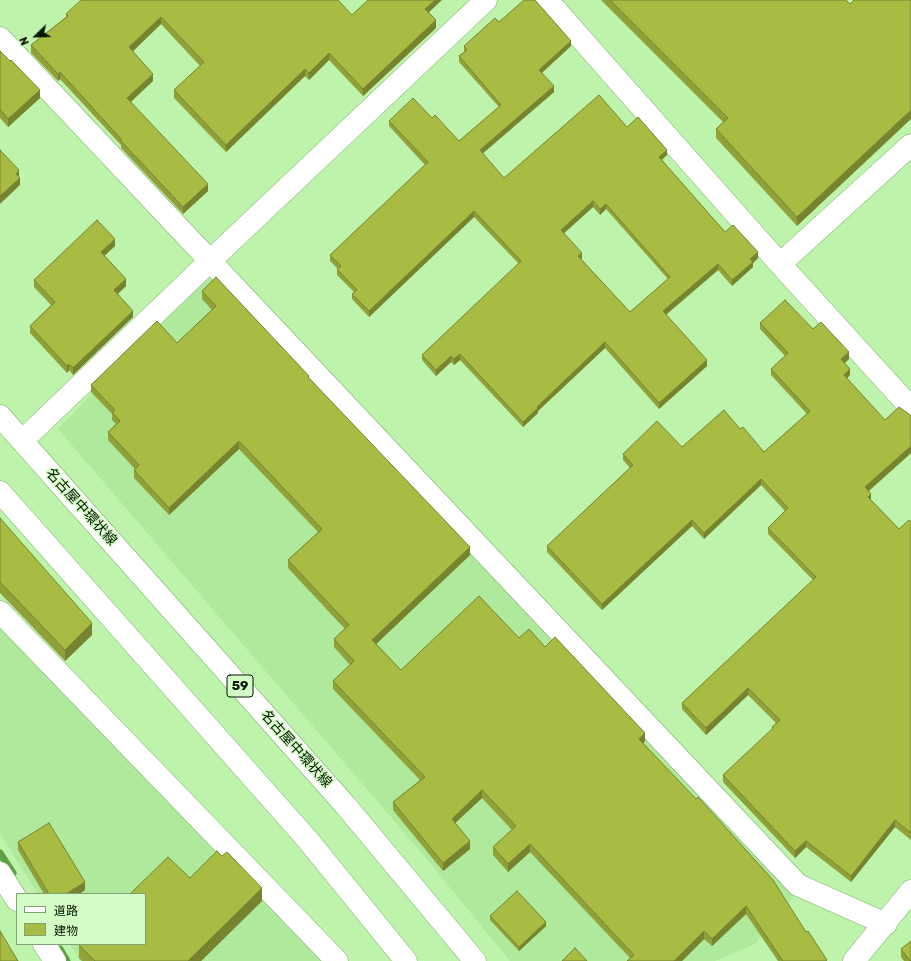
<!DOCTYPE html>
<meta charset="utf-8">
<style>
body{margin:0}
#map{position:relative;width:911px;height:961px;overflow:hidden;background:#bef3ac;font-family:Rubik,"Noto Sans JP",sans-serif}
canvas{display:block}
.legend{position:absolute;left:16px;top:893px;width:130px;height:52px;box-sizing:border-box;background:#d3fdc4;border:1px solid #80a076;margin:0;padding:5px 7px;list-style:none;font-size:12px;color:#031400}
.legend li{display:flex;align-items:center;gap:8px;height:20px}
.legend b{width:20px;border:1px solid #80a076}
.north{position:absolute;left:16px;top:16px;width:40px;height:40px;-webkit-text-stroke:3px #d3fdc4;paint-order:stroke;rotate:247deg;font-size:11px;font-weight:700;line-height:16px;text-align:center;color:#031400}
.north::after{content:'';display:block;margin:auto;width:14px;height:18px;background:#031400;clip-path:polygon(50% 0,100% 100%,50% 72%,0 100%)}
</style>
<div id="map">
<canvas width="911" height="961"></canvas>
<ul class="legend">
<li><b style="height:5px;background:#fff"></b>道路</li>
<li><b style="height:11px;background:#a8bb43"></b>建物</li>
</ul>
<div class="north">N</div>
</div>
<script>
const c = document.querySelector('canvas').getContext('2d');
c.lineJoin = 'round';
function fill(path, color) { c.fillStyle = color; c.fill(path, 'evenodd'); }
const poly = rows => new Path2D(rows.map(r => 'M' + r).join(''));
function stroke(path, color, width, dash) { c.strokeStyle = color; c.lineWidth = width; c.lineCap = dash ? 'butt' : 'round'; c.setLineDash(dash || []); c.stroke(path); }
function drawText(font, color, halo, rows, align = 'center') {
  c.font = font + ' Rubik,"Noto Sans JP",sans-serif'; c.lineWidth = 3; c.setLineDash([]); c.textBaseline = 'middle'; c.strokeStyle = halo; c.fillStyle = color; for (const [text, x, y, turn = 0] of rows) {
    c.save(); c.translate(x, y); c.rotate((+turn || 0) * Math.PI / 180); c.textAlign = isNaN(turn) ? turn : align; if (halo) c.strokeText(text, 0, 0); c.fillText(text, 0, 0); c.restore();
  }
}
fill(poly([
 [208,273,800,889,755,944,715,961,510,961,420,851,58,429],
 [0,620,328,961,80,961,70,944,145,944,145,894,38,894,0,834]
]), '#afe99c');
stroke(poly([
 [0,853,13,873],
 [60,949,67,961]
]), '#5da042', 7);
const street = poly([
 [547,0,780,264,911,408],
 [0,38,798,885,886,924],
 [780,264,911,145],
 [22,441,210,261,486,0],
 [0,612,337,961],
 [0,873,17,900],
 [44,944,55,961],
 [854,961,911,891]
]);
const primary = poly([
 [0,416,346,806,475,961],
 [0,492,307,839,406,961]
]);
stroke(street, '#7daf6b', 23);
stroke(primary, '#7daf6b', 23);
stroke(street, '#fff', 22);
stroke(primary, '#fff', 22);
fill(poly([
 [601,0,846,0,797,226,716,138,716,129,723,122],
 [429,12,436,28,363,96,329,60,309,80,305,76,226,152,174,98,174,90,200,66,161,24,133,51,153,81,131,102,208,191,183,214,121,148,121,145,60,79,58,81,31,53,31,45,66,17,66,14,352,15],
 [499,22,571,46,542,73,554,92,482,153,504,178,627,127,667,155,662,160,725,232,758,258,753,263,753,267,732,286,718,270,666,315,707,366,659,409,605,348,538,411,538,413,523,427,460,360,454,365,451,362,436,376,422,360,422,355,519,264,474,217,369,317,352,299,352,294,354,292,337,275,337,269,338,269,330,261,330,255,425,165,389,126,389,121,432,118,459,141,499,107,459,62,459,56,464,52,464,46],
 [593,207,600,215,606,209,668,279,630,312,581,259,582,258,564,233],
 [0,51,40,98,8,127,0,118],
 [115,246,104,256,126,286,118,294,133,317,73,375,69,370,67,373,30,333,30,326,51,305,34,287,34,280],
 [202,291,309,378,470,555,376,644,401,670,519,638,545,647,645,741,643,744,806,932,827,961,778,961,746,914,712,946,704,939,682,961,627,961,630,958,530,852,508,872,493,855,493,847,512,830,482,798,455,823,470,849,443,871,393,810,393,802,420,780,333,689,333,681,350,665,334,647,334,639,345,629,288,568,288,560,318,532,239,449,169,515,134,478,134,470,135,469,108,440,108,432,116,424,112,420,112,414,91,392,91,385,177,343,212,310,202,299],
 [760,323,813,329,849,359,845,363,850,375,847,378,911,453,869,491,871,500,899,529,911,522,911,840,895,827,851,882,806,847,795,858,723,782,723,775,772,730,772,727,776,723,748,695,706,735,682,709,682,703,813,580,768,534,768,528,785,511,761,485,704,539,692,526,602,610,547,552,547,546,630,468,623,460,623,454,682,447,740,429,764,452,807,414,771,375,771,369,785,356,760,329],
 [0,518,92,635,65,661,0,593],
 [18,842,85,890,79,894,44,894,18,850],
 [190,878,262,901,201,961,82,961,79,958,79,945],
 [490,916,546,926,519,951,490,920],
 [901,949,911,961,904,961,901,957]
]), '#90a13a');
fill(poly([
 [435,0,442,0,425,16,425,9],
 [161,17,161,24,129,55,129,47],
 [436,20,436,28,363,96,363,89],
 [571,41,571,46,539,75,539,70],
 [329,53,329,60,309,80,309,73],
 [305,69,305,76,226,152,226,145],
 [60,72,60,79,58,81,58,74],
 [153,74,153,81,127,105,127,98],
 [554,86,554,92,480,156,480,150],
 [40,90,40,98,8,127,8,119],
 [911,110,911,119,797,226,797,217],
 [667,150,667,155,659,162,659,157],
 [19,170,19,178,16,174],
 [20,178,20,185,0,204,0,196],
 [208,184,208,191,183,214,183,207],
 [593,201,593,207,561,236,561,230],
 [606,204,606,209,600,215,600,209],
 [474,211,474,217,369,317,369,311],
 [115,239,115,246,101,259,101,252],
 [758,252,758,258,753,263,753,267,732,286,732,280,750,259],
 [582,253,582,258,578,262,578,256],
 [718,264,718,270,663,317,663,311],
 [126,279,126,286,114,297,114,290],
 [133,311,133,317,73,375,73,368],
 [605,342,605,348,538,411,538,413,523,427,523,422,537,407],
 [849,352,849,359,841,366,841,359],
 [460,354,460,360,454,365,454,359],
 [451,356,451,362,436,376,436,370],
 [707,360,707,366,659,409,659,403],
 [69,364,69,370,67,373,67,366],
 [850,369,850,375,844,381,844,375],
 [239,441,239,449,169,515,169,508],
 [911,446,911,453,865,494,865,487],
 [761,479,761,485,704,539,704,533],
 [871,494,871,500,868,497],
 [692,520,692,526,602,610,602,604],
 [470,547,470,555,372,648,372,640],
 [92,623,92,635,65,661,65,650],
 [748,688,748,695,706,735,706,728],
 [645,733,645,741,639,747,639,739],
 [482,790,482,798,452,826,452,819],
 [895,820,895,827,851,882,851,876],
 [470,841,470,849,443,871,443,863],
 [806,841,806,847,795,858,795,851],
 [530,844,530,852,508,872,508,864],
 [85,882,85,890,79,894,66,894],
 [262,888,262,901,201,961,188,961],
 [746,906,746,914,712,946,712,939],
 [546,922,546,926,519,951,519,947],
 [704,931,704,939,682,961,674,961]
]), '#76832f');
const building = poly([
 [81,0,338,0,352,15,368,0,435,0,425,9,436,20,363,89,329,53,309,73,305,69,226,145,174,90,204,62,161,17,129,47,153,74,127,98,208,184,183,207,121,141,122,140,60,72,58,74,31,45,68,16,66,14,81,0],
 [524,0,535,0,571,41,539,70,554,86,480,150,504,178,599,95,627,127,638,117,667,150,659,157,725,232,733,225,758,252,750,259,753,262,732,280,718,264,663,311,707,360,659,403,605,342,537,407,538,408,523,422,460,354,454,359,451,356,436,370,422,355,521,261,474,211,369,311,352,294,357,290,337,269,341,266,330,255,428,162,389,121,413,98,432,118,435,115,459,141,501,105,459,56,467,50,464,46,495,18,499,22,524,0],
 [593,201,600,209,606,204,670,277,630,312,578,256,582,253,561,230,593,201],
 [610,0,846,0,850,4,854,0,911,0,911,110,797,217,716,129,728,118,610,0],
 [0,51,10,61,11,60,40,90,8,119,0,109,0,51],
 [0,150,19,170,16,174,20,178,0,196,0,150],
 [97,220,115,239,101,252,126,279,114,290,133,311,73,368,69,364,67,366,30,326,55,302,34,280,97,220],
 [216,277,309,376,308,377,470,547,372,640,401,670,479,596,519,638,529,629,545,647,555,637,645,733,639,739,696,799,698,797,773,880,806,932,808,931,827,960,826,961,783,961,746,906,712,939,704,931,674,961,627,961,634,955,530,844,508,864,493,847,516,826,482,790,452,819,470,841,443,863,393,802,425,777,333,681,354,661,334,639,349,625,288,560,322,529,239,441,169,508,134,470,139,465,108,432,120,421,112,412,115,410,91,385,157,321,177,343,216,306,202,291,216,277],
 [785,300,813,329,821,322,849,352,841,359,850,369,844,375,885,420,899,407,909,414,911,416,911,446,865,487,871,494,868,497,899,529,909,520,911,522,911,833,895,820,851,876,806,841,795,851,723,775,773,728,772,727,780,720,748,688,706,728,682,703,816,577,768,528,788,508,761,479,704,533,692,520,602,604,547,546,633,465,623,454,657,421,682,447,724,410,740,429,743,427,764,452,810,411,771,369,788,353,760,323,785,300],
 [0,518,92,623,65,650,0,582,0,518],
 [49,823,85,882,66,894,49,894,18,842,49,823],
 [217,851,222,856,227,852,262,888,188,961,95,961,79,945,80,944,145,944,145,894,130,894,168,857,190,878,217,851],
 [517,891,546,922,519,947,490,916,517,891],
 [0,931,18,961,0,961,0,931],
 [911,941,911,961,910,961,901,949,911,941],
 [575,948,587,961,562,961,575,948]
]);
fill(building, '#a8bb43');
stroke(building, '#76832f', 1);
for (const [x, y, w] of [
 [240,686,26]
]) { const box = new Path2D(); box.roundRect(x - w / 2, y - 11, w, 22, 3); c.fillStyle = '#d3fdc4'; c.fill(box); stroke(box, '#031400', 1); }
drawText('bold 13px', '#031400', null, [
 ["59",240,686]
]);
drawText('14px', '#031400', '#d3fdc4', [
 ["名古屋中環状線",81,507,48],
 ["名古屋中環状線",296,749,48]
]);
</script>
